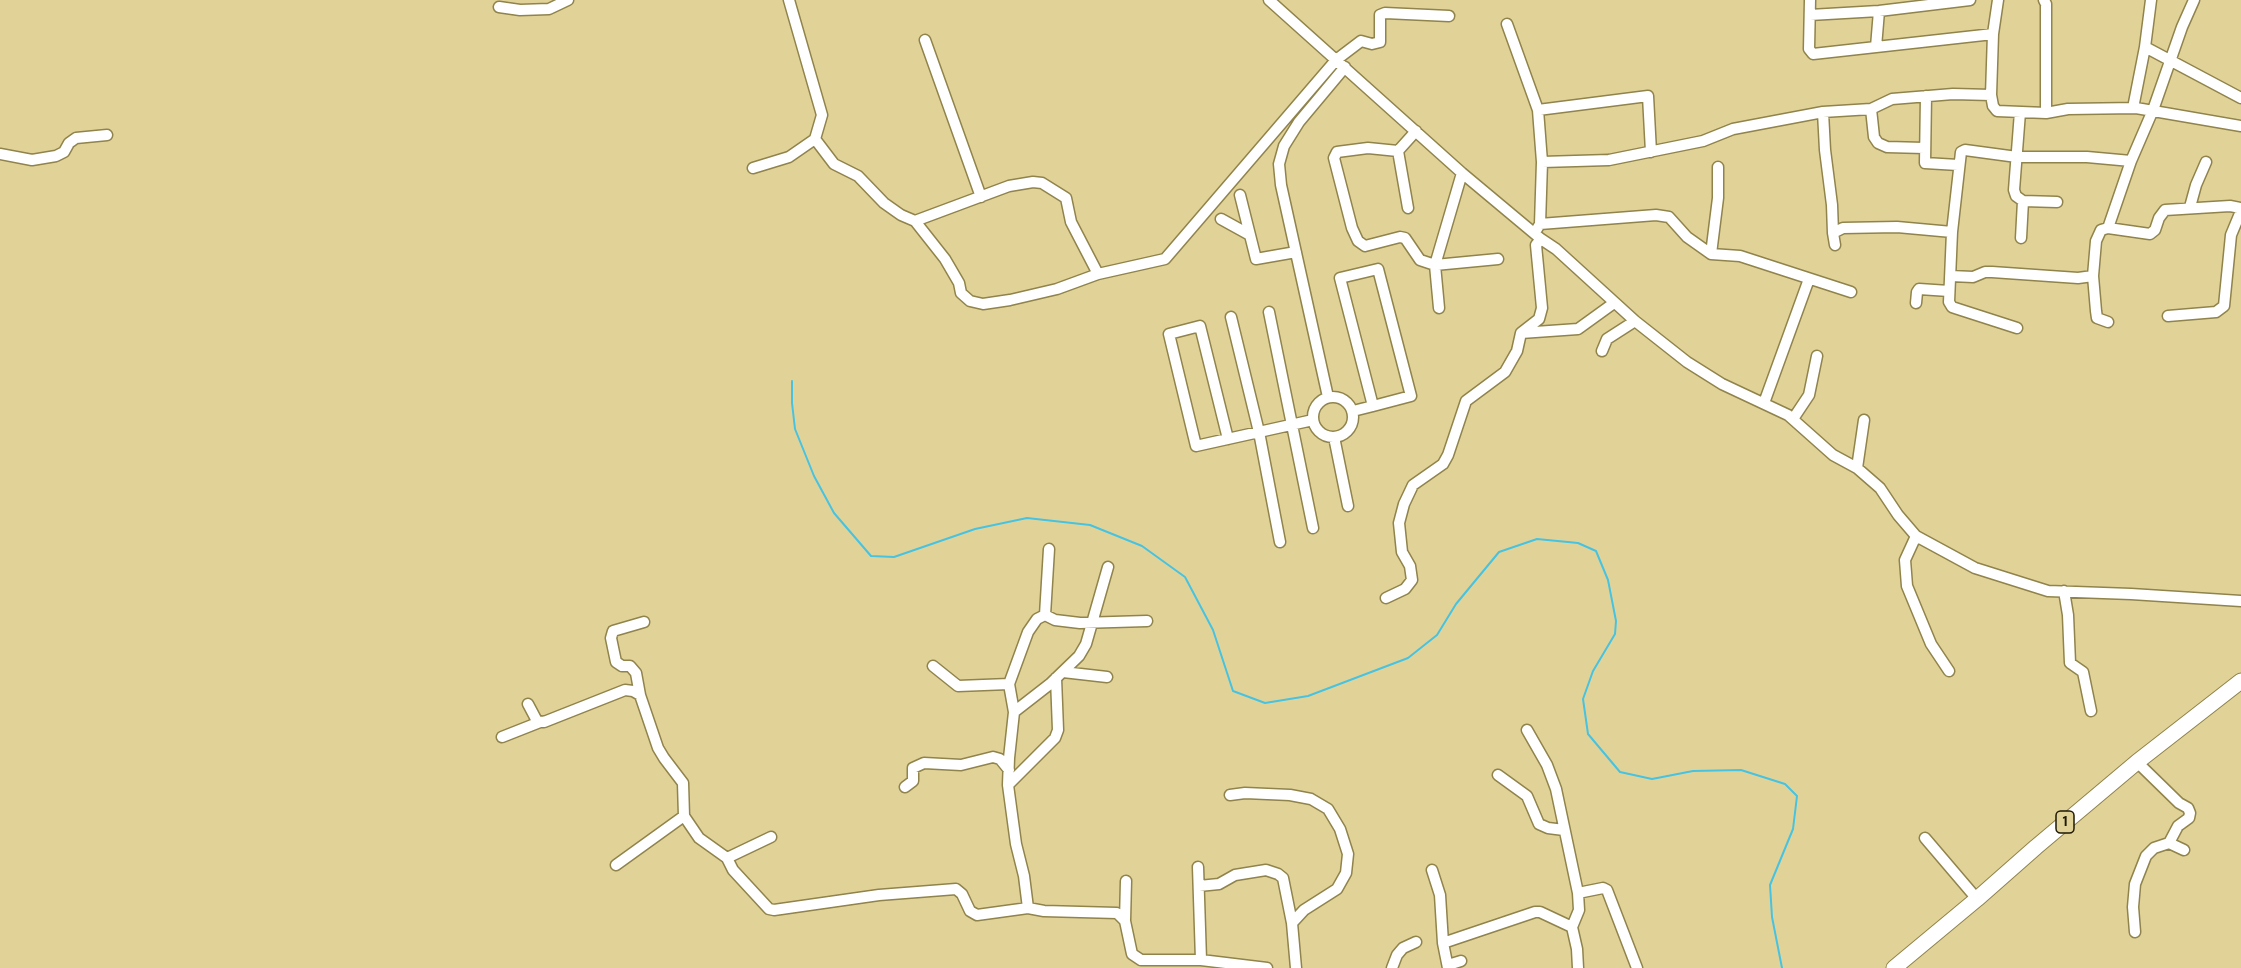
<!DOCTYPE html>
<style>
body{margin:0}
canvas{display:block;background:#e1d398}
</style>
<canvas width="2241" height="968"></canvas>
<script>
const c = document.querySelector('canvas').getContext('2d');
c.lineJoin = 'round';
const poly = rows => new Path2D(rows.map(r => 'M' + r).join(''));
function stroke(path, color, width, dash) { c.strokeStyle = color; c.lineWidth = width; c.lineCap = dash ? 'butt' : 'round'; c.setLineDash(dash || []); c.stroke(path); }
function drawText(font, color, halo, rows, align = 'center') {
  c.font = font + ' "DM Sans",sans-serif'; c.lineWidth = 4.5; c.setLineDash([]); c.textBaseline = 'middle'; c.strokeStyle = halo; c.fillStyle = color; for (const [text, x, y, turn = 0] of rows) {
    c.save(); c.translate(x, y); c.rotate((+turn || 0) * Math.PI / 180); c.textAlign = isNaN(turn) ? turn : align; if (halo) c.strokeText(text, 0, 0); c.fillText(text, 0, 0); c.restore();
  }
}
stroke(poly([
 [792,381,792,403,795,429,814,476,834,513,871,556,894,557,975,529,1027,518,1090,525,1142,546,1185,577,1213,630,1233,691,1265,703,1308,696,1408,658,1437,635,1456,604,1499,552,1537,539,1578,543,1596,551,1608,580,1616,621,1615,634,1593,671,1583,699,1588,734,1620,772,1652,779,1693,771,1741,770,1785,784,1797,796,1793,829,1770,885,1772,917,1782,968]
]), '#47c3e1', 2);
const minor = poly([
 [789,0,822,115,815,139,834,164,858,176,884,203,901,215,915,221,945,259,959,283,961,293,970,301,983,304,1010,300,1057,289,1098,274,1165,259,1336,60,1361,41,1372,44,1380,42,1380,15,1385,13,1449,16],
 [1269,0,1462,173,1541,239,1556,249,1635,321,1687,362,1722,384,1788,415,1833,455,1857,468,1880,488,1898,515,1916,536,1975,568,2048,591,2131,594,2241,601],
 [1810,0,1809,49,1813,54,1993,34],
 [1998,0,1993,34,1991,95,1993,106,1997,111,2046,113,2068,109,2136,108,2241,126],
 [2044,0,2046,4,2046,113],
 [2151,0,2145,47,2241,98],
 [499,7,520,10,549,9,568,0],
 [1810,15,1879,11,1970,0],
 [1507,24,1538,110,1542,162,1540,224],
 [925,40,981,197],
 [1876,47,1879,11],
 [1926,96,1925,163,1958,165],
 [2133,108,2145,47],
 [1871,109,1874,137,1878,143,1887,147,1924,148],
 [1538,110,1648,96,1651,152],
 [2020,112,2014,190,2016,196,2023,201,2021,238],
 [1416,131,1398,151,1368,148,1337,152,1334,158,1352,228,1358,241,1365,246,1400,237,1405,238,1420,260,1435,265,1498,259],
 [1398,151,1408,208],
 [0,154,32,160,56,156,64,152,69,143,76,138,107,135],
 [1542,162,1609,160,1703,141,1733,129,1823,112],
 [1718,167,1718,198,1711,254,1740,256,1851,292],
 [753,168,789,157,815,139],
 [1240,195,1256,259,1296,252],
 [2023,201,2057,202],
 [2190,207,2196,185,2206,162],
 [1221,219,1250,235],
 [915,221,1009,186,1033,182,1042,183,1066,198,1071,222,1098,274],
 [2108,228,2131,161,2153,110,2182,27,2194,0],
 [1537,229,1540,224,1656,215,1669,217,1687,237,1711,254],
 [1833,233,1832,205,1825,150,1823,112,1871,109,1892,99,1953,94,1991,95],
 [1835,245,1833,233,1843,228,1897,227,1952,232],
 [1951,276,1973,277,1985,272,1992,272,2078,278,2093,276],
 [1916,303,1917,292,1919,289,1949,291],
 [1439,308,1435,265,1462,173],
 [1269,312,1313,528],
 [2168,316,2216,312,2224,306,2231,235,2241,211],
 [1231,317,1259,432,1280,542],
 [2108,322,2097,318,2096,311,2093,276,2096,241,2101,230,2108,228,2150,234,2155,230,2159,218,2165,210,2230,206,2241,208],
 [2017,328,1958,309,1952,307,1949,302,1952,232,1961,152,1965,150,2017,157,2087,157,2131,161],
 [1521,333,1578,329,1614,303],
 [1602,351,1607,339,1635,321],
 '1313 417a20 20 0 1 1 40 0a20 20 0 1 1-40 0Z',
 [1328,397,1281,185,1279,164,1284,146,1299,122,1345,67],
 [1764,403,1809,279],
 [1353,411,1373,406,1411,396,1378,269,1340,278,1373,406],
 [1793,419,1809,395,1817,356],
 [1334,437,1348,506],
 [1228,439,1200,326,1169,334,1196,446,1313,420],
 [1857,468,1864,420],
 [1916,536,1905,560,1907,586,1931,644,1949,671],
 [2064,591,2068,615,2070,663,2083,672,2091,711],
 [1386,598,1405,589,1412,580,1410,566,1402,552,1399,523,1404,504,1413,485,1443,464,1448,455,1466,401,1505,372,1517,351,1521,333,1539,319,1542,308,1536,245,1541,239],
 [1045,615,1049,549],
 [933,666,958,686,1009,684],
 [1063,672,1107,677],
 [640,695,636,673,630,666,622,666,616,662,611,638,613,631,644,622],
 [528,704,537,721,544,722,625,690,633,691,640,695,658,748,664,758,683,783,684,816,699,838,727,858,733,870,769,909,774,910,879,895,956,889,962,894,970,911,977,915,1028,908,1044,911,1117,913,1125,921,1132,954,1141,960,1201,960,1267,968],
 [1014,712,1050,684,1079,656,1086,644,1108,567],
 [1527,730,1547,765,1556,789,1578,893,1579,910,1572,927,1577,949,1578,968],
 [502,737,540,722],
 [2137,762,2179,803,2188,808,2190,813,2189,818,2178,826,2169,843,2184,850],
 [1498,775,1527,796,1539,824,1548,828,1564,830],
 [1008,785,1055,738,1058,730,1056,678],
 [905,787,913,781,913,768,924,763,961,765,993,757,1000,759,1009,770],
 [1230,795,1245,793,1290,795,1311,799,1328,809,1340,829,1348,854,1346,873,1337,889,1304,910,1292,923],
 [1925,838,1977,899],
 [727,858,771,837],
 [616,865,684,816],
 [1198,867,1201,960],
 [1432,870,1440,895,1443,943,1448,968],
 [1199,886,1219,884,1235,875,1266,870,1278,874,1283,878,1292,923,1296,968],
 [1578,893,1603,888,1607,890,1637,968],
 [1028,908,1024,876,1016,844,1008,785,1009,758,1014,712,1009,684,1028,632,1037,619,1045,615,1055,620,1080,623,1147,621],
 [1125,921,1126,881],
 [2135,932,2133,907,2135,884,2146,856,2154,848,2169,843],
 [1443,943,1535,912,1540,912,1572,927],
 [1448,965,1461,961],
 [1392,968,1397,955,1403,948,1416,942]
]);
const highway = poly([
 [1894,968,1977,899,2036,847,2137,762,2241,681]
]);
stroke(minor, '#90834b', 13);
stroke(highway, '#90834b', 17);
stroke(minor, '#fff', 10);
stroke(highway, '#fff', 15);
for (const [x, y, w] of [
 [2065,822,18]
]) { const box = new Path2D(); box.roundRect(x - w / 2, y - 11, w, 22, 4.5); c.fillStyle = '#e1d398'; c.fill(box); stroke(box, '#1e1903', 1.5); }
drawText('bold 14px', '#1e1903', null, [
 ["1",2065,822]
]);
</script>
